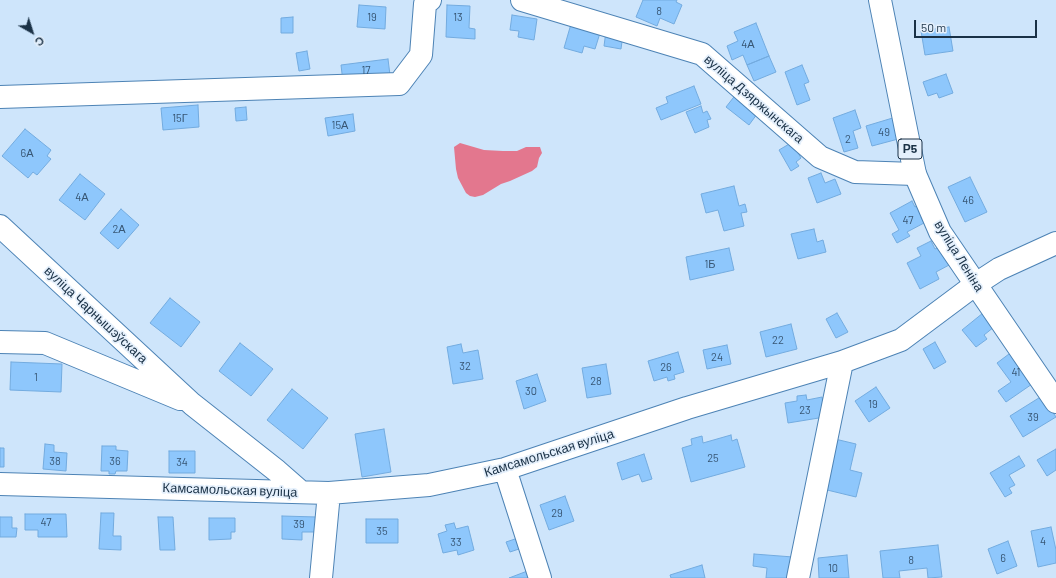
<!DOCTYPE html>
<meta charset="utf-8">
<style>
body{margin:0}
#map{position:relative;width:1056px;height:578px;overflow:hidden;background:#cee5fb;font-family:Barlow,sans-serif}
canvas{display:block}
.north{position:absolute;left:12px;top:12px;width:40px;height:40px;-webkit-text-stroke:3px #e5f0fc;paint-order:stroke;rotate:141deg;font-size:11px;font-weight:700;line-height:16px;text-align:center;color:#1a3146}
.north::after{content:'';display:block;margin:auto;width:14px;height:18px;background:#1a3146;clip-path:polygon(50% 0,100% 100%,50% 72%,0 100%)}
.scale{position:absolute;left:914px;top:20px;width:123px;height:18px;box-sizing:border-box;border:2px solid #1a3146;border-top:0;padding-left:5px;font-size:12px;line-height:14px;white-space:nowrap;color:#1a3146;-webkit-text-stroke:3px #e5f0fc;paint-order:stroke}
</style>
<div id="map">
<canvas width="1056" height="578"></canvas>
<div class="north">С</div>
<div class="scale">50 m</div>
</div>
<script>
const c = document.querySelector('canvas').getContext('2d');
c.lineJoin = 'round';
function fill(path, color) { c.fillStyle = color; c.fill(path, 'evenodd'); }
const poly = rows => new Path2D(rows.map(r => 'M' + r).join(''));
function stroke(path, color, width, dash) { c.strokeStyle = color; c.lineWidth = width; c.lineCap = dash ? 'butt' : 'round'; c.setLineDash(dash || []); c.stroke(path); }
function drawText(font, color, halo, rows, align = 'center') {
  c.font = font + ' Barlow,sans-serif'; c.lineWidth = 3.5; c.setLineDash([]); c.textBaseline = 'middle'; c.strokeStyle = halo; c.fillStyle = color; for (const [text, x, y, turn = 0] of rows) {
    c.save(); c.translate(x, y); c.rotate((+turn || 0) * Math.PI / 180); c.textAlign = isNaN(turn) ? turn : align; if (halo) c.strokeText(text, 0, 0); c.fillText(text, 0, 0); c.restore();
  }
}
fill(poly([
 [460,143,484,150,503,151,517,151,526,147,540,147,542,153,539,158,537,167,532,171,510,181,501,184,483,195,475,197,470,196,466,193,458,178,456,169,454,147]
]), '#e3778e');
const building = poly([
 [643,0,677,0,676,2,682,5,674,24,660,18,657,26,636,17,643,0],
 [359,5,386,7,385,29,357,27,359,5],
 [447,5,470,6,469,28,475,29,475,39,446,37,447,5],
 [512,15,537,19,534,40,518,37,519,31,510,30,512,15],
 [293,17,293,33,281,33,281,18,293,17],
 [756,23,769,56,747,65,743,55,732,60,727,46,738,41,734,32,756,23],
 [571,24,600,33,595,49,584,46,582,53,564,48,571,24],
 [949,27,953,51,925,55,921,31,949,27],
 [606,31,623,34,621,49,604,46,606,31],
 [307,51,310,69,299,71,296,53,307,51],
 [769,56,776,72,754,81,747,65,769,56],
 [388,59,390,75,343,82,341,65,388,59],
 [802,65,809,82,804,84,810,100,797,105,785,72,802,65],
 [946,74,953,93,939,98,937,93,928,96,923,82,946,74],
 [694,86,701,104,661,120,656,108,668,103,666,97,694,86],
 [737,93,760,110,749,125,726,107,737,93],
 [198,105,199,127,163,130,161,108,198,105],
 [701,106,703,113,707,111,711,119,707,120,709,127,695,133,686,112,701,106],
 [246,107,247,120,236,121,235,108,246,107],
 [855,110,861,128,853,131,858,148,844,152,833,118,855,110],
 [353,114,355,131,328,136,325,118,353,114],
 [896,117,902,138,872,146,866,126,896,117],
 [25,129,51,150,47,156,51,159,37,175,33,172,28,178,2,156,25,129],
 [796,140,802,151,798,153,801,158,796,162,799,166,791,171,779,150,796,140],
 [821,173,825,183,835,179,841,194,817,203,808,178,821,173],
 [80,174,105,194,85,220,59,200,80,174],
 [970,177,987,212,965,222,948,187,970,177],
 [734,186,739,206,745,204,747,212,741,213,744,226,724,231,718,210,706,213,701,194,734,186],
 [912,201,915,207,920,204,926,214,921,217,924,223,907,232,910,236,897,243,892,234,899,230,890,213,912,201],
 [121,209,139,225,118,249,100,233,121,209],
 [814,229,817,242,823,240,826,252,798,259,791,234,814,229],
 [931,241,935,249,942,246,951,264,936,272,939,279,920,289,907,263,921,256,917,248,931,241],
 [729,248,734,270,690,280,686,257,729,248],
 [170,298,200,322,181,347,150,323,170,298],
 [837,313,848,332,836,338,826,319,837,313],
 [983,313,994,327,984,335,987,339,976,347,962,330,983,313],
 [791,324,797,349,766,357,760,332,791,324],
 [935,342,946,362,934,369,923,349,935,342],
 [240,343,273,369,251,396,219,371,240,343],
 [461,344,463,353,478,350,483,379,453,384,447,347,461,344],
 [727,345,731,364,707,369,703,350,727,345],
 [1013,351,1035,382,1006,402,998,391,1011,382,997,363,1013,351],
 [678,352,684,372,674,375,675,379,668,381,667,377,654,381,648,361,678,352],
 [11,362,62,364,61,392,10,390,11,362],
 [606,364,611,394,587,398,582,368,606,364],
 [537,374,546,401,524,409,516,381,537,374],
 [876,387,890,408,869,422,855,401,876,387],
 [292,389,328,418,303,449,267,420,292,389],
 [806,395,807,400,822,397,825,417,788,423,785,403,797,401,797,396,806,395],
 [1042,396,1056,417,1023,437,1010,416,1042,396],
 [384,429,391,472,362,477,355,434,384,429],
 [731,435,732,441,737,439,745,467,691,482,682,448,692,445,691,439,702,436,703,443,731,435],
 [835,439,856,444,850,470,862,473,856,497,823,489,835,439],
 [45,444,54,445,54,452,67,453,66,471,43,469,45,444],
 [102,446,116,446,116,450,128,451,127,471,116,471,115,474,109,474,109,471,101,471,102,446],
 [0,448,4,448,4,467,0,467,0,448],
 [1056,449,1056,470,1047,476,1037,460,1056,449],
 [169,451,195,451,195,473,169,473,169,451],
 [644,454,652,479,642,482,639,474,622,480,617,463,644,454],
 [1019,456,1025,466,1009,475,1015,485,1009,488,1012,493,1005,497,990,473,1019,456],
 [565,496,574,521,549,530,540,505,565,496],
 [101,513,114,513,113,536,121,536,121,550,99,549,101,513],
 [25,514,66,514,67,537,38,537,38,530,25,530,25,514],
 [282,516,317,517,316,532,302,532,302,540,282,539,282,516],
 [0,517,12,517,12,528,17,528,16,537,0,537,0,517],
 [158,517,173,517,175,550,160,550,158,517],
 [209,518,235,518,235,532,231,532,231,539,209,540,209,518],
 [366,519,398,519,398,543,366,543,366,519],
 [454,523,456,529,468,526,474,550,458,555,457,550,443,553,438,534,447,531,445,525,454,523],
 [1051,527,1056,550,1056,563,1038,567,1031,531,1051,527],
 [521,537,525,547,510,552,506,542,521,537],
 [1008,541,1017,566,997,574,988,549,1008,541],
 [938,545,942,577,928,578,927,568,899,571,900,578,883,578,880,551,938,545],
 [754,554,793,557,791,578,766,578,767,568,753,566,754,554],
 [847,555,849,578,819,578,818,558,847,555],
 [702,565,705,578,671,578,670,575,702,565],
 [530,570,532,578,509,578,530,570]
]);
fill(building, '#8ec7fc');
stroke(building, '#73abdf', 1);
const minor = poly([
 [522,0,702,54,820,157,855,172,915,174],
 [0,97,399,84,421,55,425,4,430,0],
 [0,226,192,404,277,471,301,492],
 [0,342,45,343,180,399],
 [505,469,540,578],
 [0,484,329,493,429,485,505,469,687,408,842,362,901,340,976,284,999,269,1056,243],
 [321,578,329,493],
 [798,578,842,362]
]);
const major = poly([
 [880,0,915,174,940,232,1056,402]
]);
stroke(minor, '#4d83b5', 24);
stroke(major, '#4d83b5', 24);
stroke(minor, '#fff', 22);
stroke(major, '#fff', 22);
drawText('11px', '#375674', null, [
 ["8",659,11],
 ["19",372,17],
 ["13",458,17],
 ["4А",748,44],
 ["17",366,70],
 ["15Г",180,118],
 ["15А",340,125],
 ["49",884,132],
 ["2",848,139],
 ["6А",27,153],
 ["4А",82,197],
 ["46",968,200],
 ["47",908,220],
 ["2А",119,229],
 ["1Б",710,264],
 ["22",778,340],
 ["24",717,357],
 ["32",465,366],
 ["26",666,367],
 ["41",1016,372],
 ["1",36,377],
 ["28",596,381],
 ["30",531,391],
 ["19",873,404],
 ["23",805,410],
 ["39",1033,417],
 ["25",713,458],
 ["38",55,461],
 ["36",115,461],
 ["34",182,462],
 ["29",557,513],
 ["47",46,522],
 ["39",299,524],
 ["35",382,531],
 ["4",1043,541],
 ["33",456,542],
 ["6",1003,558],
 ["8",911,560],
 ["10",833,568]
]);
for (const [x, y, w] of [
 [910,149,24]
]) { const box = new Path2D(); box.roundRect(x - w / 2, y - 10, w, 20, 3); c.fillStyle = '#e5f0fc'; c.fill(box); stroke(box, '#1a3146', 1); }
drawText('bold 12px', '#1a3146', null, [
 ["Р5",910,149]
]);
drawText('13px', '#1a3146', '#e5f0fc', [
 ["вуліца Дзяржынскага",754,99,41],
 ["вуліца Леніна",959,256,58],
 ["вуліца Чарнышэўскага",96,315,43],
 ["Камсамольская вуліца",549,453,-17],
 ["Камсамольская вуліца",230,490,2]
]);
</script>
